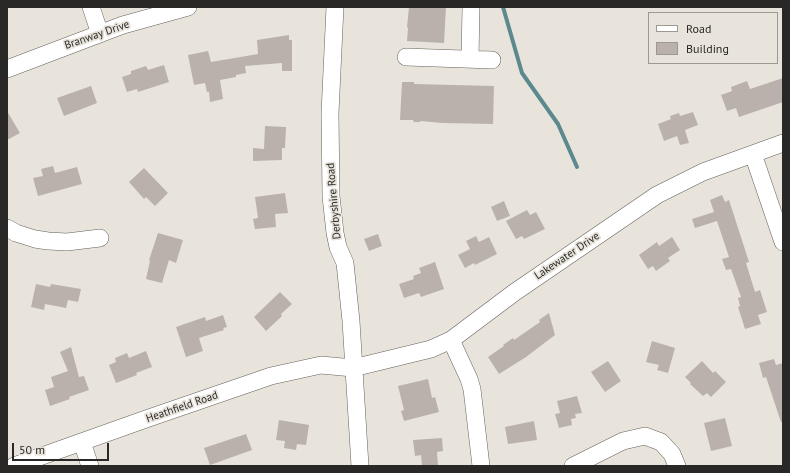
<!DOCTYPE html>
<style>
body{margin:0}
#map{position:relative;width:790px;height:473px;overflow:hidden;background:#e8e4dc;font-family:"PT Sans",sans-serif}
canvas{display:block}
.frame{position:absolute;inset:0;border:8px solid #2a2826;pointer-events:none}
.legend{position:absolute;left:648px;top:12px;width:130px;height:52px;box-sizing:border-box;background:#e8e4dc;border:1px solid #9c9993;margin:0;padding:5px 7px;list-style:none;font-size:12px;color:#2a2826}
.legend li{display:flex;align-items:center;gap:8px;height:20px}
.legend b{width:20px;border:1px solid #9c9993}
.scale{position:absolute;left:12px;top:443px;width:97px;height:18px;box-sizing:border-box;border:2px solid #2a2826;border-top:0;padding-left:5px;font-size:12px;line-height:14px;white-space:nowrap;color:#2a2826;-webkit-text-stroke:3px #e8e4dc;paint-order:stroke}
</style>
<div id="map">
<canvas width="790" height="473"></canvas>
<div class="frame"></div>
<ul class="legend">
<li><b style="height:5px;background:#fff"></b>Road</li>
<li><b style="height:11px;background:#bab1ad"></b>Building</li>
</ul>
<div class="scale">50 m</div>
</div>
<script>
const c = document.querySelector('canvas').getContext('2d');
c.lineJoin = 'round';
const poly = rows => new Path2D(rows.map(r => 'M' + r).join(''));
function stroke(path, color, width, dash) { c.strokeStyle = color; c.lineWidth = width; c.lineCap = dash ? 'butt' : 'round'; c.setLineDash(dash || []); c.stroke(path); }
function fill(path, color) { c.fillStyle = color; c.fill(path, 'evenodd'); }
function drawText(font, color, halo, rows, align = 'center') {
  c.font = font + ' "PT Sans",sans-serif'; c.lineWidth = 3.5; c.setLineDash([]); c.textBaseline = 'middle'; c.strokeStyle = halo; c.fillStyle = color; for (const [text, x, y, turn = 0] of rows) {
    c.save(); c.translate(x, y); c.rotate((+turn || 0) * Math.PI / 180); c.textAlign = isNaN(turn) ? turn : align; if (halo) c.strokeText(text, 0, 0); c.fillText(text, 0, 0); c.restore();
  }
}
stroke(poly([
 [503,7,522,73,558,124,577,167]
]), '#5c898e', 4);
fill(poly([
 [409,7,446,7,444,43,407,41,408,28,407,27],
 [289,35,289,40,292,40,292,71,282,71,282,63,245,66,246,73,236,75,236,77,220,80,223,99,210,102,209,92,207,92,205,83,194,85,188,55,208,51,211,62,258,54,257,40],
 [164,65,169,82,138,92,137,89,127,92,122,77,131,74,131,71,146,66,148,70],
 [783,78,783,102,739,117,736,108,727,111,721,95,732,91,731,87,747,81,750,89],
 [402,82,414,82,414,84,494,86,493,124,442,123,421,121,420,122,414,122,413,120,400,120],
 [91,86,97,103,64,116,57,98],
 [7,111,20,133,7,140],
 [693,112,698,125,685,130,689,143,680,145,677,136,664,141,658,124,671,119,670,116,679,113,680,116],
 [265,126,286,127,285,148,282,148,282,160,253,161,253,148,264,149],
 [53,166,55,173,77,167,82,184,38,196,33,178,43,176,41,169],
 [144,168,168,193,155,206,146,197,144,199,129,182],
 [285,193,288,213,275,214,276,227,255,229,253,219,258,218,255,197],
 [722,195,725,202,729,200,749,262,746,263,755,292,760,290,767,312,758,315,761,324,745,329,738,307,740,306,738,298,741,297,731,269,726,270,722,259,729,257,717,221,695,228,692,219,714,212,710,200],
 [504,201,510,216,497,221,491,207],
 [527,210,530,215,536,212,545,229,524,239,522,236,516,239,506,221],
 [158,233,183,240,176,263,169,260,162,283,146,279,150,261,149,260],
 [378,234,382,246,369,251,364,239],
 [476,236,479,242,489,237,497,254,475,265,474,263,465,268,458,255,470,249,466,241],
 [672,237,680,250,668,258,670,261,656,271,653,266,648,269,639,255,657,242,659,246],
 [435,262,444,289,421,297,419,293,404,298,399,284,414,279,413,276,421,273,419,268],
 [36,284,50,287,51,284,81,289,78,302,68,300,66,308,45,304,44,310,31,307],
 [280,292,292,304,281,314,282,316,266,331,254,317],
 [549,313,555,335,526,357,499,374,488,357,504,346,503,345,513,338,514,340,540,322,539,320],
 [223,315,227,327,223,328,224,330,199,338,203,351,186,357,176,327,205,317,206,321],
 [652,341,675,348,668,373,657,370,659,365,646,362],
 [71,347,79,377,84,376,89,390,69,397,70,399,50,406,45,390,54,387,51,377,68,371,60,352],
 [146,351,152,367,136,373,137,375,116,383,109,365,116,362,115,358,127,353,129,358],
 [774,359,776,365,783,363,783,422,781,422,766,377,763,378,759,363],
 [608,361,621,381,605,392,591,372],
 [702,361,713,373,715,371,726,382,711,397,707,393,703,396,690,384,691,383,685,377],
 [428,379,432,398,435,397,439,412,404,421,401,411,404,410,398,386],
 [577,396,582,413,575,414,576,418,571,419,572,425,559,428,555,414,560,413,557,401],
 [725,418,732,446,711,451,704,423],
 [279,420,309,425,306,445,297,444,296,450,284,448,285,441,276,440],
 [534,421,537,440,508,444,505,427],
 [246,434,252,450,210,465,204,448],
 [442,438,443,451,437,452,438,465,422,466,421,455,415,456,413,440]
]), '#bab1ad');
const minor = poly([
 [91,7,100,34],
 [335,7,330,113,331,196,335,233,338,247,345,263,351,321,360,466],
 [406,57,492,60],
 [470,59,471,7],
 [7,69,123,25,188,7],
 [753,154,783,242],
 [7,228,16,233,35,239,48,241,67,242,100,238],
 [451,340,469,379,472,389,481,466],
 [82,442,90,466],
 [14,466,146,419,271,376,321,365,353,368,431,349,451,340,515,292,657,195,703,172,783,143],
 [573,466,623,441,645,436,661,442,672,454,677,466]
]);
stroke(minor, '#65615a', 18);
stroke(minor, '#fff', 17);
drawText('11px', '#2a2826', '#e8e4dc', [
 ["Branway Drive",97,35,-19],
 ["Derbyshire Road",334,201,-95],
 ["Lakewater Drive",567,256,-34],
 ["Heathfield Road",182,407,-19]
]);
</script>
